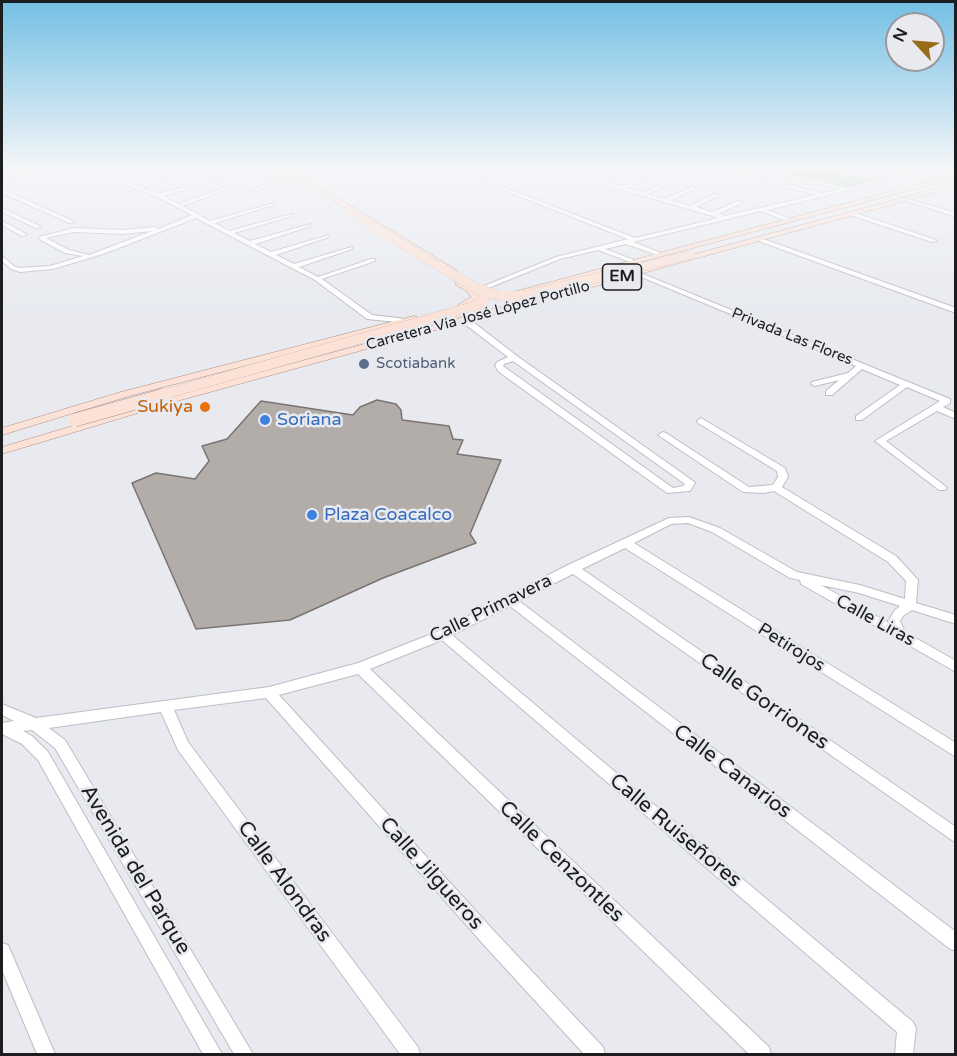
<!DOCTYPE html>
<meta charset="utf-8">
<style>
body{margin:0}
#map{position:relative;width:957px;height:1056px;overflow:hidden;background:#e8eaf0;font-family:"Varela Round",sans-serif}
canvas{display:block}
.frame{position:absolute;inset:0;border:3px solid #1c1d1f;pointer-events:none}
.north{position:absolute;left:885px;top:12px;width:60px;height:60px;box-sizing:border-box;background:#e8eaf0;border:2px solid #96989c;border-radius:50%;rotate:296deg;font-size:16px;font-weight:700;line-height:24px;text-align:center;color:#1c1d1f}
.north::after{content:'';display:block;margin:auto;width:21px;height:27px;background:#966c18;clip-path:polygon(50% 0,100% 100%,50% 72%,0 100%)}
</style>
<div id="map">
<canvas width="957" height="1056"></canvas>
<div class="frame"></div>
<div class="north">N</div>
</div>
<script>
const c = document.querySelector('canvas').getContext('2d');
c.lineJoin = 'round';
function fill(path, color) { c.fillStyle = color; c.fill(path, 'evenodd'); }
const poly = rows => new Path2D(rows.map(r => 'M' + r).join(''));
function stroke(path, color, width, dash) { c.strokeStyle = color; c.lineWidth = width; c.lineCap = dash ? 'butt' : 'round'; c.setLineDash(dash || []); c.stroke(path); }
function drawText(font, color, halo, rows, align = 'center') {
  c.font = font + ' "Varela Round",sans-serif'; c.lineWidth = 5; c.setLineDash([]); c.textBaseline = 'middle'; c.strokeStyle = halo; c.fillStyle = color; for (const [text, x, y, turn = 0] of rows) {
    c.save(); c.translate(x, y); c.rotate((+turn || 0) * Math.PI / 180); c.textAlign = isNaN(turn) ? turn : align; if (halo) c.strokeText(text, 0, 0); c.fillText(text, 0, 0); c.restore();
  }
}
fill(poly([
 [769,170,826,170,881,181,850,188]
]), '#aacba8');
const building = poly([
 [377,400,396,404,401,410,402,420,449,426,453,439,463,440,457,454,501,460,470,534,476,543,383,578,290,620,196,629,132,483,156,473,195,479,209,461,202,446,227,439,261,401,353,415,360,407,377,400]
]);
fill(building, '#b3adaa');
stroke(building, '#7a7471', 1.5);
const minor = poly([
 [10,170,10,171,2,173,2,171,10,170],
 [41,170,49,170,2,182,2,180,41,170],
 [86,170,93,170,113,178,142,170,150,170,118,179,137,186,193,170,198,171,142,188,159,194,222,177,222,179,164,196,178,204,227,187,227,189,183,206,210,221,274,203,274,205,215,223,229,231,292,214,292,216,234,233,250,241,311,224,311,226,255,244,271,252,329,235,329,237,276,255,294,264,352,247,352,249,299,267,318,277,371,259,375,259,375,261,322,279,372,315,406,319,410,321,406,323,367,319,315,280,196,218,106,253,53,269,20,272,11,269,2,261,2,256,15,267,20,268,50,266,83,256,65,253,39,239,39,237,74,228,123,230,155,227,158,229,192,215,157,197,86,170],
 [152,231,89,255,69,250,46,238,74,232,123,234,152,231],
 [251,170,257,170,267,176,262,177,251,170],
 [452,170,459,170,635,238,719,218,575,176,575,174,598,179,628,170,628,172,603,181,621,186,652,175,652,177,627,188,642,192,672,181,672,183,648,194,665,199,691,187,695,187,695,189,671,200,690,206,714,194,718,194,718,196,696,207,712,212,738,201,742,201,742,203,718,214,725,216,816,195,719,170,727,170,822,193,841,189,762,170,771,170,846,188,894,176,868,170,878,170,898,175,921,170,929,170,768,210,790,219,790,221,786,221,761,211,633,242,661,253,661,255,657,255,626,244,605,249,634,260,634,262,630,262,598,250,560,259,476,293,473,291,474,290,556,257,628,239,452,170],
 [561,170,567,170,568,171,565,173,561,170],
 [856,170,864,170,845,176,842,174,856,170],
 [284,178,289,179,255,191,250,190,284,178],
 [2,189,73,221,74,222,69,223,2,193,2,189],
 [905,198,956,213,956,217,905,200,905,198],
 [2,208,40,226,41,227,36,228,2,212,2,208],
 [852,212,936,240,937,241,932,242,850,215,850,213,852,212],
 [2,221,26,234,27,235,22,236,2,225,2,221],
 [758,237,956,308,956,313,756,240,756,238,758,237],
 [634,272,638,272,950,399,950,403,943,407,956,413,956,419,937,411,886,441,945,486,947,488,945,490,939,490,875,441,940,401,907,387,862,420,856,420,856,416,900,385,862,369,832,395,826,395,826,391,839,380,815,386,811,384,812,382,848,373,856,366,634,274,634,272],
 [462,318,468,318,517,356,693,481,695,483,690,491,667,493,499,372,495,366,497,362,508,357,462,322,462,318],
 [513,361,685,484,683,486,673,488,503,366,504,364,513,361],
 [701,418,785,468,788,477,782,487,896,556,918,580,916,603,956,615,956,624,912,610,903,616,900,621,905,632,956,661,956,672,801,584,800,580,790,578,712,532,688,523,671,524,634,543,956,743,956,757,625,548,582,569,956,827,956,843,573,574,519,601,956,932,956,951,950,949,510,606,452,635,913,1022,916,1028,913,1054,895,1054,897,1032,442,640,370,669,769,1047,771,1054,749,1054,358,674,279,695,495,932,603,1047,605,1054,584,1054,483,944,266,698,174,710,188,742,418,1047,420,1054,400,1054,178,750,161,712,49,728,65,740,253,1054,234,1054,55,748,32,730,23,731,32,736,48,752,222,1054,203,1054,38,760,22,744,2,734,2,723,14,721,2,715,2,704,36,718,269,687,358,663,439,631,568,565,669,518,689,517,720,528,797,572,860,585,905,599,906,581,888,562,774,491,764,493,743,492,658,435,663,432,666,433,749,487,773,485,778,477,777,471,698,423,697,421,701,418],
 [821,585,859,593,900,606,895,610,888,621,889,623,821,585],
 [2,943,8,945,55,1054,37,1054,2,970,2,943]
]);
const major = poly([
 [268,170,276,170,297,184,292,185,268,170],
 [284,170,292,170,458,271,451,273,284,170],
 [956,174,956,178,505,298,498,296,956,174],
 [956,183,956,187,181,400,2,454,2,447,173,396,956,183],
 [456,281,462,281,474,288,479,297,476,303,464,309,458,309,458,305,471,297,468,292,456,285,456,281],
 [414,316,417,317,417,321,129,396,2,435,2,428,121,392,414,316]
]);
stroke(minor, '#bbbec3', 2);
stroke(major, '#ab8f84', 1);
fill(minor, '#fff');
fill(major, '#fbe1d6');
const majorBridgeFar2 = poly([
 [348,211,443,269],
 [634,269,690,255]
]);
const majorBridgeFar1 = poly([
 [476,288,499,296,523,296,640,267],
 [158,396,472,307,483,301,484,297,480,291,441,267]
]);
const majorBridge = poly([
 [75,420,164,395]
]);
stroke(majorBridgeFar2, '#ab8f84', 8, []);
stroke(majorBridgeFar1, '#ab8f84', 10, []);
stroke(majorBridge, '#ab8f84', 14, []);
stroke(majorBridgeFar2, '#fbe1d6', 8);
stroke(majorBridgeFar1, '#fbe1d6', 10);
stroke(majorBridge, '#fbe1d6', 13);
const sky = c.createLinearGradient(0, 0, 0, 318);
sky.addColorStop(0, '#73bfe4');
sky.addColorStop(0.53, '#f5f6f8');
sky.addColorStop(1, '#f5f6f800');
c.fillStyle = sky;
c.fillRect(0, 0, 957, 318);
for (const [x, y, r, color] of [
 [364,364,6,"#5c6f8a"],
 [205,407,6,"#e8710a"],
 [265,420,6,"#3f7fe0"],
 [312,515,6,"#3f7fe0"]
]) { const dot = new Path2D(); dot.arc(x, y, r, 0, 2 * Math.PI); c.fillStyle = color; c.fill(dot); stroke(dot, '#e8eaf0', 2); }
drawText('15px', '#1c1d1f', '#e8eaf0', [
 ["Carretera Vía José López Portillo",478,316,-15],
 ["Privada Las Flores",792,337,22]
]);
drawText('15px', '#4e5e75', '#e8eaf0', [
 ["Scotiabank",376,364]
], 'left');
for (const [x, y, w] of [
 [622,277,39]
]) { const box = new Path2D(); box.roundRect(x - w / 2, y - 13, w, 26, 4.5); c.fillStyle = '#e8eaf0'; c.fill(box); stroke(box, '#1c1d1f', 1.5); }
drawText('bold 16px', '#1c1d1f', null, [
 ["EM",622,277]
]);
drawText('18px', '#c56008', '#e8eaf0', [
 ["Sukiya",193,407]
], 'right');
drawText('18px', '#366cbe', '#e8eaf0', [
 ["Soriana",277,420],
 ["Plaza Coacalco",324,515]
], 'left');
drawText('18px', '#1c1d1f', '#e8eaf0', [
 ["Calle Primavera",491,609,-26],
 ["Calle Liras",875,621,29],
 ["Petirojos",791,648,32]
]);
drawText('21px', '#1c1d1f', '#e8eaf0', [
 ["Calle Gorriones",764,702,35],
 ["Calle Canarios",732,772,37],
 ["Calle Ruiseñores",675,831,40],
 ["Calle Cenzontles",561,862,44],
 ["Avenida del Parque",135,870,59],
 ["Calle Jilgueros",431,874,48],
 ["Calle Alondras",284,882,54]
]);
</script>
